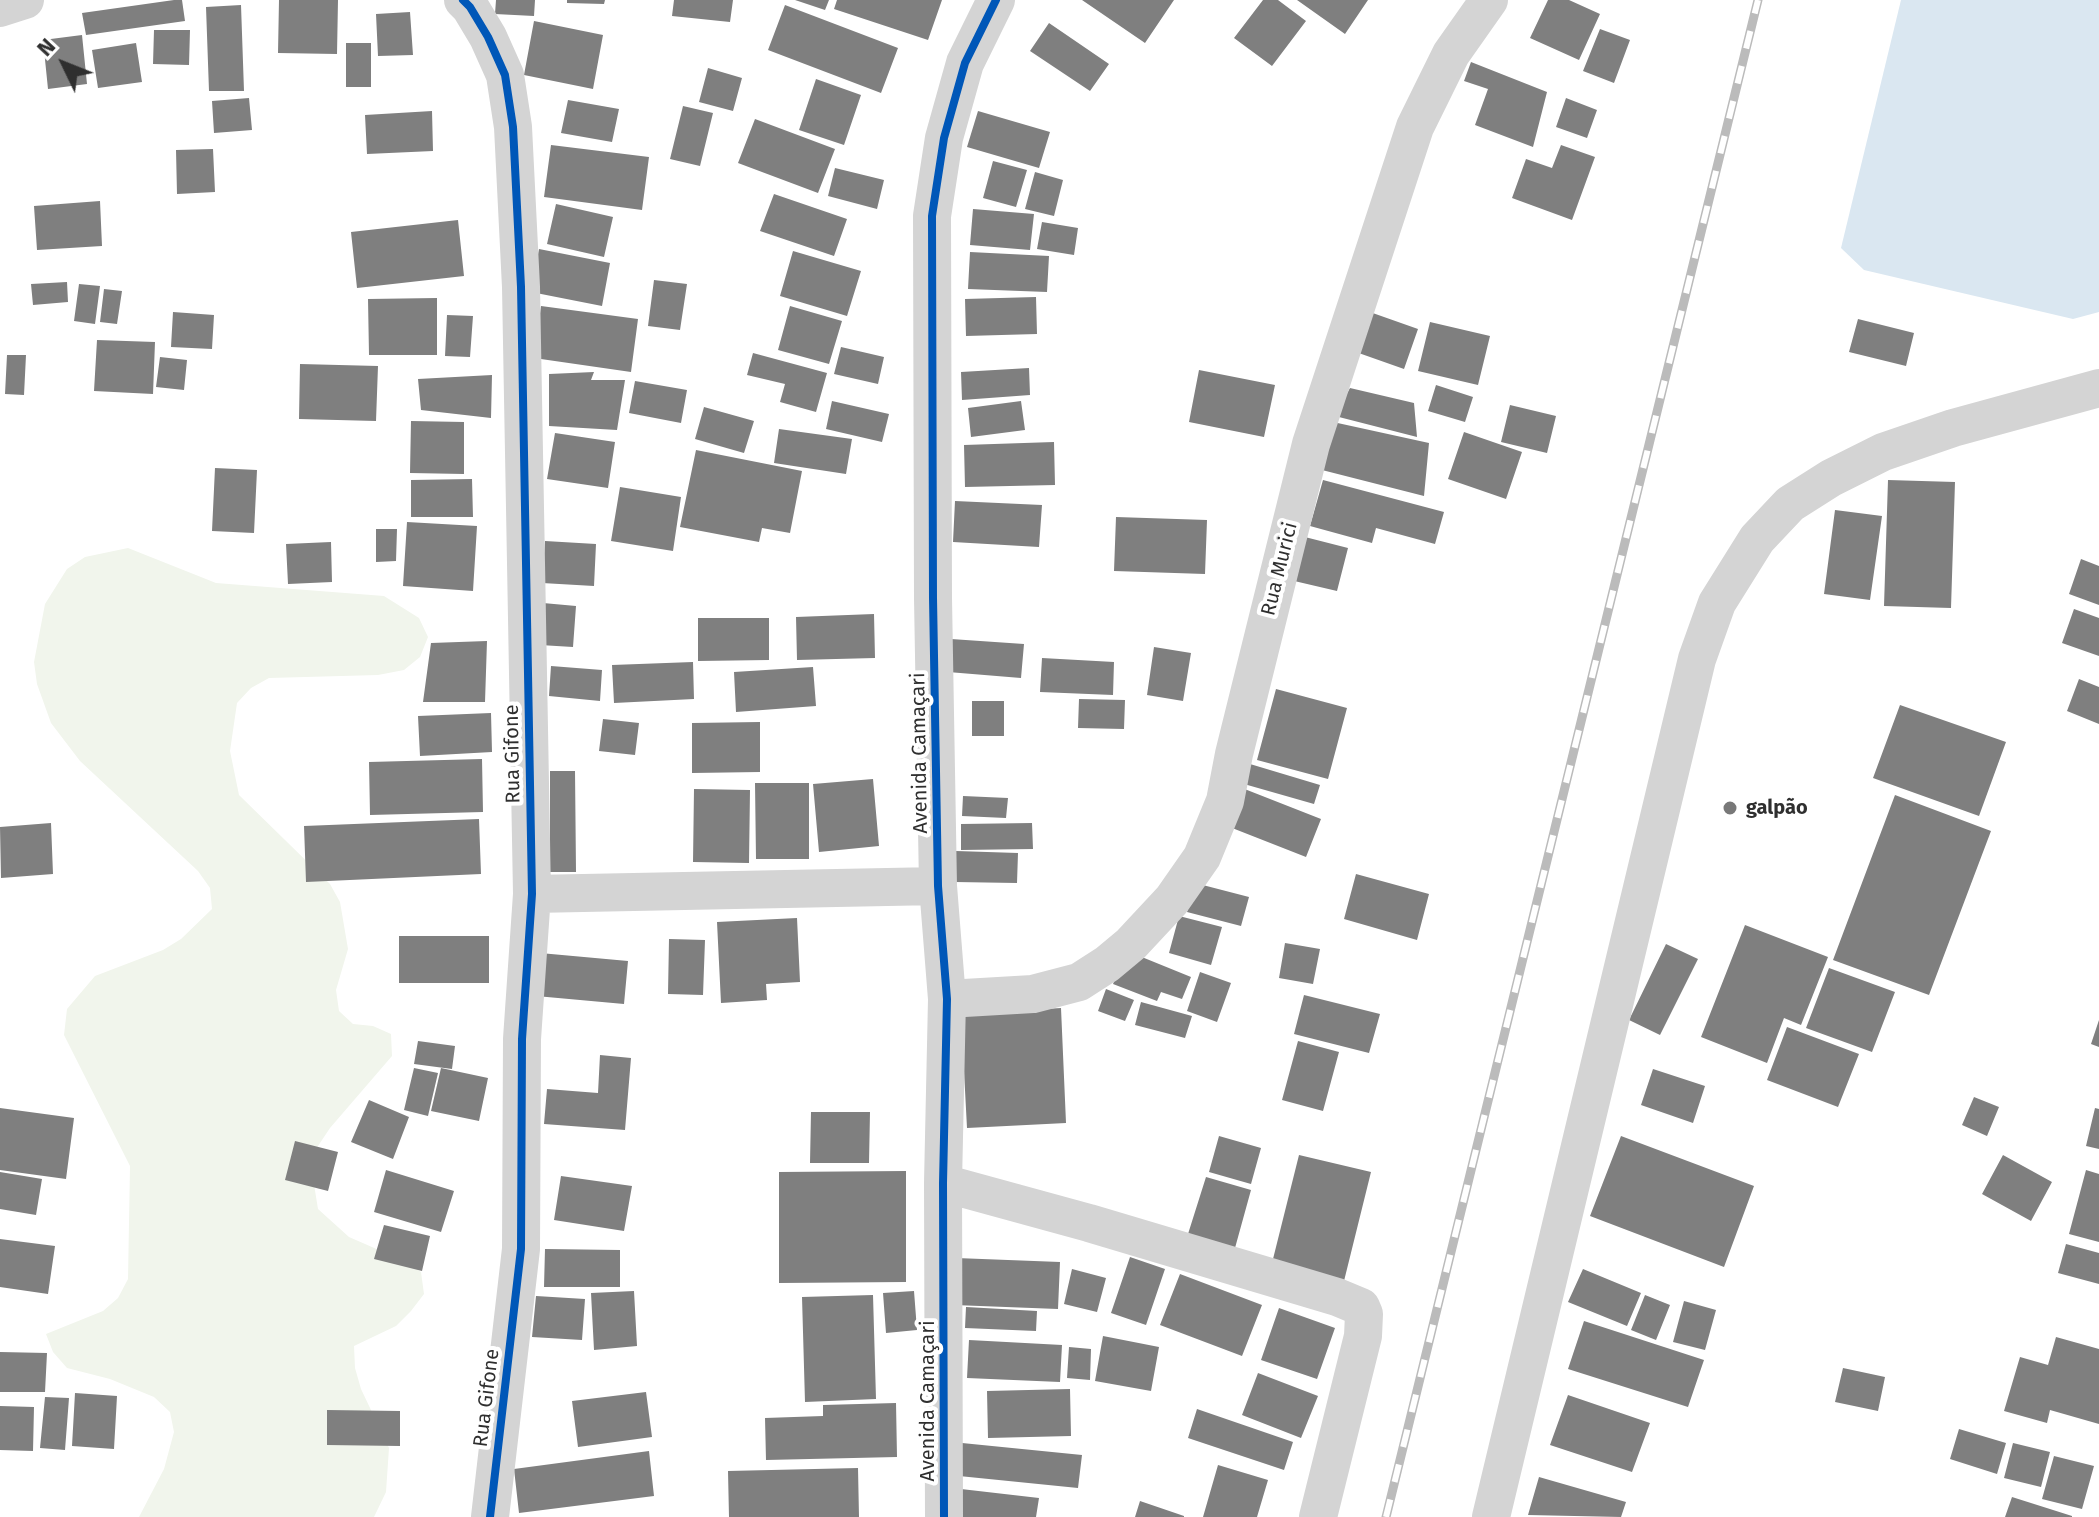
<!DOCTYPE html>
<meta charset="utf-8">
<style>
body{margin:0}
#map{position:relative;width:2099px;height:1517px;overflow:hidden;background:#fff;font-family:"Fira Sans",sans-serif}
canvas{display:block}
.north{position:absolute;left:24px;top:24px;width:80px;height:80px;-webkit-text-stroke:6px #fff;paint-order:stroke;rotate:313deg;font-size:22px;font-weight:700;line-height:32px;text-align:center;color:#2f2f2f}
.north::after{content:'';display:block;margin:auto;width:28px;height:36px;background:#2f2f2f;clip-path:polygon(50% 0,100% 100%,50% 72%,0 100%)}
</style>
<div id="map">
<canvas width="2099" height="1517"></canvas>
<div class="north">N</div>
</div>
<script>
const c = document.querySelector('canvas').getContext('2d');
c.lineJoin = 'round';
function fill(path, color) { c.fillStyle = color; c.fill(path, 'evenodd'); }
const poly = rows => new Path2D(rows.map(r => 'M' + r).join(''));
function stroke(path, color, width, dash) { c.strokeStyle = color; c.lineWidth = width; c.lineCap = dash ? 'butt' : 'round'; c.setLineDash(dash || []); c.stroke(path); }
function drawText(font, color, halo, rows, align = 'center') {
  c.font = font + ' "Fira Sans",sans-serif'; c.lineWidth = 8; c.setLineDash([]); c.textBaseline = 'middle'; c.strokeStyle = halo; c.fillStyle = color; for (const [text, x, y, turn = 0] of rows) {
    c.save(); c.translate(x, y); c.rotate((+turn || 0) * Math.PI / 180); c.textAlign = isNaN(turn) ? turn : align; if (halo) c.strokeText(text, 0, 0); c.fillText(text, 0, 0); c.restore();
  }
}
fill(poly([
 [128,548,216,583,384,596,419,618,428,637,420,657,404,670,378,675,269,678,251,688,237,703,230,751,239,795,330,884,340,902,348,949,336,990,339,1011,353,1024,373,1026,391,1034,392,1056,330,1128,318,1146,311,1166,318,1209,349,1237,404,1261,421,1272,424,1294,411,1311,396,1326,354,1346,355,1368,361,1389,389,1448,386,1492,374,1517,139,1517,164,1469,174,1432,170,1412,154,1397,110,1379,67,1368,53,1352,46,1334,103,1311,118,1298,128,1279,130,1166,64,1035,67,1009,95,976,163,950,181,939,212,909,210,888,198,871,80,761,51,723,37,684,34,662,45,604,67,569,85,557]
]), '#f1f5ec');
fill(poly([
 [1901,0,2099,0,2099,312,2073,319,1864,270,1841,248]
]), '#dae7f1');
fill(poly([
 [174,0,182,0,185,21,86,35,82,13],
 [279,0,338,0,337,54,278,53],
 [496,0,535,0,534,16,495,14],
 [567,0,605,0,604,4,567,3],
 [674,0,733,0,730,22,672,16],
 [795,0,829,0,825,10],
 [837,0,942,0,928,40,834,9],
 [1082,0,1174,0,1145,43],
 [1263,0,1278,0,1306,21,1272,66,1234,38],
 [1297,0,1368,0,1345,34],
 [1548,0,1569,0,1600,14,1579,60,1530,38],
 [241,5,244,91,209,91,206,7],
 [785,5,898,48,881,93,768,50],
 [410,12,413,55,378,56,376,14],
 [534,21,603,35,593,89,524,75],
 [1049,23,1109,64,1090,91,1030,51],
 [1600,29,1630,40,1614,83,1583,71],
 [154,30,190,30,189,65,153,64],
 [82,35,87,84,48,89,43,40],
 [136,43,142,82,98,88,92,50],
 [346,43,371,43,371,87,346,87],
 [1471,62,1547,92,1533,147,1475,125,1488,89,1464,81],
 [708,68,742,78,733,111,699,102],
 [816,79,861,95,844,145,799,130],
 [249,98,252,130,214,133,212,101],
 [1566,98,1597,110,1587,138,1556,127],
 [568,100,619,109,612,142,561,133],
 [683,106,713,113,700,166,670,159],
 [432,111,433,151,367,154,365,115],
 [978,111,1050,132,1039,168,967,147],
 [755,119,835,149,818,193,738,163],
 [551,145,649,157,642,210,544,197],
 [1561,145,1595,157,1572,220,1512,198,1526,159,1552,168],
 [213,149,215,192,177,194,176,150],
 [993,161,1027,170,1016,207,983,198],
 [835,168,884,180,877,209,828,196],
 [1035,172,1063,180,1054,216,1025,209],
 [774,194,847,219,834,256,760,231],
 [100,201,102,246,37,250,34,206],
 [556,204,613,217,604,257,547,244],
 [973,209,1034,214,1030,250,970,245],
 [458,220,464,276,357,288,351,232],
 [1042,222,1078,228,1074,255,1037,249],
 [539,249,610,263,602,306,531,292],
 [793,251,861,271,847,316,780,296],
 [970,252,1049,256,1047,292,968,289],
 [654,280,687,284,680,330,648,326],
 [67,282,68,302,33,305,31,284],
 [79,284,100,286,95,324,74,321],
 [104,289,122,291,117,324,100,322],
 [1036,297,1037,334,966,336,965,299],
 [437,298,437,355,369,355,368,299],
 [541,306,638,319,631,372,534,358],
 [790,306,842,321,829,364,778,350],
 [1367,311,1418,329,1404,369,1353,351],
 [173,312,214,315,212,349,171,347],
 [447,315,473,316,470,357,445,356],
 [1858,319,1914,333,1906,366,1849,352],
 [1430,322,1490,336,1478,385,1418,371],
 [97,340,155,342,153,394,94,391],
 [841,347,884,357,878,384,834,374],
 [753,353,827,373,816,412,780,402,785,384,747,375],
 [7,355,26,355,24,395,5,394],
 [160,357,187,360,184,390,156,387],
 [300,364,378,366,376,421,299,419],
 [1029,368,1030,395,962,400,961,372],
 [1199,370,1275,385,1264,437,1189,422],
 [594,372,591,380,625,380,617,430,549,426,549,374],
 [492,375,491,418,421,410,418,379],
 [635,381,687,390,681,423,629,413],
 [1436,385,1473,397,1465,422,1428,411],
 [1350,388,1414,403,1417,437,1335,416],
 [832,401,889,414,882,442,826,429],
 [1021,401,1025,430,971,437,968,408],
 [1510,405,1556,416,1547,453,1501,442],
 [704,407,754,421,744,453,695,439],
 [411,421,464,422,464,474,410,473],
 [1333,422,1429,443,1424,496,1322,470],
 [779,429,852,439,846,474,774,463],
 [1464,432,1522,452,1506,499,1448,479],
 [555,433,615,442,608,488,547,479],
 [1054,442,1055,485,965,487,964,445],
 [696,450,802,471,790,533,762,528,759,542,680,527],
 [215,468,257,470,254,533,212,531],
 [472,479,473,517,411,517,411,480],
 [1323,480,1444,512,1435,544,1376,528,1372,543,1310,526],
 [1888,480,1955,482,1951,608,1884,606],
 [620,487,681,497,673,551,611,541],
 [955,501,1042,505,1039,547,953,542],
 [1835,510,1882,516,1870,600,1824,594],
 [1116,517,1207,520,1205,574,1114,571],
 [407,522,477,526,473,591,403,586],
 [376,529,397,529,396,561,376,562],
 [1301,536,1348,548,1337,591,1290,580],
 [545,541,596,544,594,586,542,583],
 [331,542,332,582,288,584,286,544],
 [2081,559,2099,566,2099,605,2069,594],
 [543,603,576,606,573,647,540,645],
 [2074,609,2099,618,2099,656,2062,643],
 [874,614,875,658,797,660,796,617],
 [698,618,769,618,769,660,698,661],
 [951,639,1024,644,1021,678,948,672],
 [487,641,485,702,423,702,431,643],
 [1154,647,1191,653,1183,701,1147,695],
 [1042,658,1114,662,1113,695,1040,692],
 [693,662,694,699,614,703,612,665],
 [551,666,602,670,600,701,549,696],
 [813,667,816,706,736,712,734,672],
 [2079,679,2099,687,2099,724,2067,711],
 [1276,689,1347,708,1328,779,1257,760],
 [1079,699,1125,700,1124,729,1078,728],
 [972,701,1004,701,1004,736,972,736],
 [1900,705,2006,742,1979,816,1873,778],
 [491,713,492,752,420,756,418,716],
 [603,719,639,723,635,755,599,751],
 [760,722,760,772,692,773,692,723],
 [482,759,483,812,370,815,369,762],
 [1250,764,1320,785,1314,804,1244,784],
 [550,771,575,771,576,872,550,872],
 [873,779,879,846,819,852,813,784],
 [755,783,809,783,809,859,756,859],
 [1242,788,1321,819,1306,857,1227,826],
 [694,789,750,790,749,863,693,862],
 [1895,795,1991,831,1929,995,1833,960],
 [963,796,1008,798,1006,818,962,816],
 [479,819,481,874,306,882,304,826],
 [51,823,53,874,1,878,0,827],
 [1032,823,1033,849,961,850,961,824],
 [956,851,1018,853,1017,883,955,882],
 [1356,874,1429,894,1417,940,1344,919],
 [1195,883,1249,897,1241,926,1187,912],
 [1179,916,1222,927,1211,965,1169,953],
 [797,918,800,982,766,984,767,1000,721,1003,717,922],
 [1745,925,1828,957,1801,1025,1784,1018,1767,1063,1701,1037],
 [399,936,489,936,489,983,399,983],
 [669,939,705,940,703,995,668,994],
 [1285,943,1320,949,1313,984,1279,978],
 [1666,944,1698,959,1660,1035,1629,1020],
 [1127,951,1191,977,1182,999,1161,992,1157,1001,1113,984],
 [540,953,628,961,624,1004,536,996],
 [1829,968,1895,992,1872,1052,1806,1028],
 [1200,972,1231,983,1217,1022,1187,1011],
 [1106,989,1134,1000,1125,1021,1098,1011],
 [1304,995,1380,1014,1369,1053,1294,1034],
 [1141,1002,1192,1016,1185,1038,1135,1025],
 [1061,1008,1066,1123,967,1128,961,1014],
 [2099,1020,2099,1047,2091,1044],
 [1787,1027,1859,1054,1838,1107,1767,1080],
 [418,1041,455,1046,452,1069,414,1064],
 [1298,1041,1339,1052,1323,1111,1282,1100],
 [600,1055,631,1058,625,1130,544,1124,547,1089,598,1093],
 [414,1068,438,1073,428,1116,404,1110],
 [441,1068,488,1078,479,1121,431,1111],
 [1653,1069,1705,1086,1693,1123,1641,1105],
 [1974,1097,1999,1107,1987,1136,1962,1125],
 [369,1100,409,1117,393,1159,351,1142],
 [0,1108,74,1118,66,1179,0,1170],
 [2095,1108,2099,1109,2099,1149,2086,1146],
 [811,1112,870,1112,869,1163,810,1163],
 [1219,1136,1261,1148,1251,1184,1209,1172],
 [1621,1136,1754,1186,1724,1267,1590,1216],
 [295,1141,338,1152,328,1191,285,1180],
 [1299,1155,1371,1172,1344,1281,1272,1263],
 [2003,1155,2052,1182,2031,1221,1982,1194],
 [386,1170,454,1191,441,1232,374,1212],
 [2086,1170,2099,1174,2099,1242,2069,1234],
 [906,1171,906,1282,779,1283,779,1172],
 [0,1172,42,1179,36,1215,0,1209],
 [561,1176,632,1186,624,1231,554,1220],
 [1206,1177,1251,1190,1235,1248,1188,1234],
 [384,1225,430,1236,422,1271,374,1259],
 [0,1239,55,1246,48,1294,0,1287],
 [2066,1244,2099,1253,2099,1284,2058,1273],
 [545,1249,620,1250,620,1287,544,1287],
 [1130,1257,1165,1269,1146,1325,1111,1313],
 [956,1258,1060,1262,1058,1309,954,1305],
 [1072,1269,1106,1278,1097,1312,1064,1304],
 [1583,1269,1641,1293,1627,1326,1568,1302],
 [1180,1274,1262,1305,1242,1356,1160,1325],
 [634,1291,637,1346,594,1350,591,1293],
 [914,1291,917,1330,886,1333,883,1293],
 [873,1295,876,1399,805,1402,802,1297],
 [1645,1295,1670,1305,1656,1340,1631,1330],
 [536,1296,585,1299,582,1340,532,1337],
 [1684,1301,1716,1310,1705,1350,1673,1342],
 [966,1307,1037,1311,1036,1331,965,1328],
 [1279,1308,1335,1328,1317,1379,1261,1360],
 [1584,1321,1704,1360,1688,1407,1568,1369],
 [1103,1336,1159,1347,1151,1391,1095,1381],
 [2056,1337,2099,1349,2099,1424,2050,1410,2047,1423,2004,1411,2020,1357,2048,1365],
 [969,1340,1062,1345,1060,1382,967,1378],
 [1069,1347,1091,1349,1090,1380,1067,1378],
 [0,1352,47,1353,45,1392,0,1392],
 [1843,1368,1885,1377,1878,1411,1835,1402],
 [1258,1373,1318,1396,1301,1438,1242,1415],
 [1070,1389,1071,1436,988,1438,987,1391],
 [646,1392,652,1437,578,1447,572,1401],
 [75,1393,117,1396,114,1449,72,1446],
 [1568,1395,1650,1423,1632,1472,1550,1445],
 [45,1397,69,1398,65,1450,40,1448],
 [896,1403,897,1457,766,1460,765,1418,823,1416,823,1405],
 [0,1406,34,1407,33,1451,0,1450],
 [1197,1409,1293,1442,1284,1470,1188,1438],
 [327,1410,400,1411,400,1446,327,1445],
 [1959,1429,2006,1443,1997,1474,1950,1459],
 [962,1443,1082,1455,1078,1488,959,1476],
 [2013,1443,2050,1452,2041,1487,2004,1478],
 [649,1451,654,1496,519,1513,514,1469],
 [2054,1456,2094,1466,2082,1509,2042,1499],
 [1218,1465,1268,1480,1257,1517,1203,1517],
 [858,1468,859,1517,729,1517,728,1471],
 [1539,1477,1626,1502,1621,1517,1528,1515],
 [961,1489,1039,1498,1036,1517,958,1517],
 [2012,1497,2072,1516,2072,1517,2005,1517],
 [1140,1501,1184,1516,1184,1517,1135,1517]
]), '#7f7f7f');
stroke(poly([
 [463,0,470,7,488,37,505,75,513,127,521,287,532,894,522,1039,521,1249,490,1517],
 [0,8,25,0],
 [532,894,938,886],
 [947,999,1033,994,1079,982,1107,964,1131,944,1172,900,1202,857,1225,801,1234,754,1311,444,1415,127,1451,54,1489,0],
 [943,1183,1089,1223,1337,1297,1361,1307,1364,1314,1363,1336,1318,1517],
 [944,1517,943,1183,947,999,938,886,933,598,932,216,944,138,965,63,996,0],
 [1491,1517,1697,659,1717,603,1757,539,1790,504,1831,478,1883,452,1953,428,2099,388]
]), '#d4d4d4', 38);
const rail = poly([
 [1386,1517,1758,0]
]);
stroke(rail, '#bbb', 9);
stroke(rail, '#fff', 6, [18]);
stroke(poly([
 [463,0,470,7,488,37,505,75,513,127,521,287,532,894,522,1039,521,1249,490,1517],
 [944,1517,943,1183,947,999,938,886,933,598,932,216,944,138,965,63,996,0]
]), '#0057b8', 8);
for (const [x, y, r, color] of [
 [1730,808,8,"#787878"]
]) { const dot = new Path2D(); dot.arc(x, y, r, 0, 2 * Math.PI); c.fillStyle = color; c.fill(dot); stroke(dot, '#fff', 3); }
drawText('20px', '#2f2f2f', '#fff', [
 ["Rua Murici",1280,569,-76],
 ["Avenida Camaçari",920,753,-91],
 ["Rua Gifone",513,754,-91],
 ["Rua Gifone",487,1398,-83],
 ["Avenida Camaçari",928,1401,-90]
]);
drawText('bold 20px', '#2f2f2f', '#fff', [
 ["galpão",1746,808]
], 'left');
</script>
